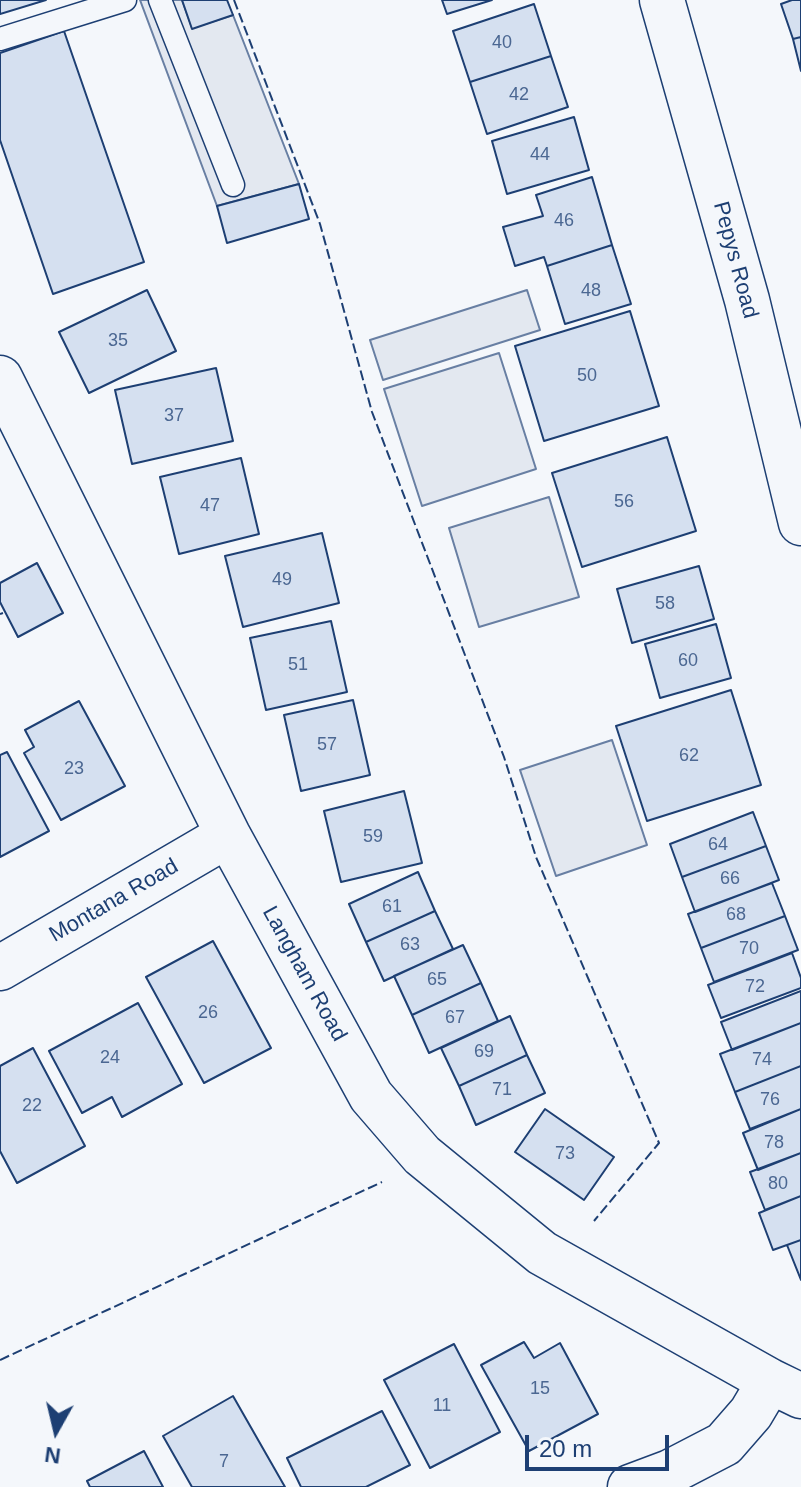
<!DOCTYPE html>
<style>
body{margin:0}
#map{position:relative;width:801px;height:1487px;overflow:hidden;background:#f4f7fb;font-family:Helvetica,sans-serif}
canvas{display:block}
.north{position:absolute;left:16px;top:1391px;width:80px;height:80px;-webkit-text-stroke:6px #f4f7fb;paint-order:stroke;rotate:188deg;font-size:22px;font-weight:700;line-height:32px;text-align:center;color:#1d3f73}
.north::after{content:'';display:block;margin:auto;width:28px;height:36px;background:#1d3f73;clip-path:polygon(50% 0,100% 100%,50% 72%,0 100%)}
.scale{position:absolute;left:525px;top:1435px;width:144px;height:36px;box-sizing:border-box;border:4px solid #1d3f73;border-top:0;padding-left:10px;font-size:24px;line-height:28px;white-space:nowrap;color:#1d3f73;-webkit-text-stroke:6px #f4f7fb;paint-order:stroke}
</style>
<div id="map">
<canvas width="801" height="1487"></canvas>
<div class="north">N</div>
<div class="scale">20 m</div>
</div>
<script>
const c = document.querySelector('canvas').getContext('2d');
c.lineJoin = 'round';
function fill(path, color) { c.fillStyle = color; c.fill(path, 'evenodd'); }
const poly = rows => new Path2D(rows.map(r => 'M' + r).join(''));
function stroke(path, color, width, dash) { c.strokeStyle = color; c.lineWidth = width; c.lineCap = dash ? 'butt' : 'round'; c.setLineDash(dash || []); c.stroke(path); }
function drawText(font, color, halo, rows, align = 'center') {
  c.font = font + ' Helvetica,sans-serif'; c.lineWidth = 6; c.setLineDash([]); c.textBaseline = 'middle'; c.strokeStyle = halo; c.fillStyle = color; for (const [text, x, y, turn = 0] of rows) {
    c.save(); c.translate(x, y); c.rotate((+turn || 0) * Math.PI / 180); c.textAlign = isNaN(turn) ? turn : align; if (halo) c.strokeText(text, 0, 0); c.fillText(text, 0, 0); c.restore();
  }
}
const parking = poly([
 [140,0,182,0,192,28,233,15,299,184,217,206,140,0],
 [527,290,540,330,383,380,370,340,527,290],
 [499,353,536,469,422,506,384,389,499,353],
 [549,497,579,597,479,627,449,528,549,497],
 [612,740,647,845,556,876,520,770,612,740]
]);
fill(parking, '#e3e8f0');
stroke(parking, '#687fa3', 2);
const building = poly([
 [0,0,46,0,0,14,0,0],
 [182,0,227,0,233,15,192,29,182,0],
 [442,0,492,0,447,14,442,0],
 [792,0,801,0,801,37,793,39,781,4,792,0],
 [534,4,551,56,470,82,453,31,534,4],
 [64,31,144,262,53,294,0,140,0,53,64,31],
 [801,37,801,71,793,39,801,37],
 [551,56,568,107,487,134,470,82,551,56],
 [574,117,589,170,507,194,492,141,574,117],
 [592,177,612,245,547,266,544,257,515,266,503,227,543,216,536,195,592,177],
 [299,184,309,219,227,243,217,206,299,184],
 [612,245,631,304,565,324,547,266,612,245],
 [147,290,176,351,89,393,59,332,147,290],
 [630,311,659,406,544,441,515,346,630,311],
 [216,368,233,441,132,464,115,390,216,368],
 [667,437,696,531,582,567,552,473,667,437],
 [241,458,259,534,179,554,160,477,241,458],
 [322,533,339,603,243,627,225,556,322,533],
 [37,563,63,613,18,637,0,602,0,583,37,563],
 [699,566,714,619,632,643,617,589,699,566],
 [331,621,347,692,266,710,250,638,331,621],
 [716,624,731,678,660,698,645,644,716,624],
 [731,690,761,785,647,821,616,726,731,690],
 [353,700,370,775,301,791,284,715,353,700],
 [79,701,125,786,61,820,24,753,34,747,25,730,79,701],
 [7,752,49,831,0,857,0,755,7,752],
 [404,791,422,863,341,882,324,811,404,791],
 [753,812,766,846,682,877,670,844,753,812],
 [766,846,779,880,695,912,682,877,766,846],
 [418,872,435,911,366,942,349,904,418,872],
 [772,883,785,916,701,948,688,914,772,883],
 [435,911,453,949,384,981,366,942,435,911],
 [785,916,798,950,714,982,701,948,785,916],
 [213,941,271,1048,204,1083,146,977,213,941],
 [463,945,481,983,412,1015,394,976,463,945],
 [792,953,801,978,801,988,721,1018,708,985,792,953],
 [481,983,498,1021,429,1053,412,1015,481,983],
 [801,991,801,1023,732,1050,721,1022,801,991],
 [138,1003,182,1084,122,1117,112,1097,82,1113,49,1051,138,1003],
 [510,1016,527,1055,459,1086,441,1048,510,1016],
 [801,1023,801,1066,735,1092,720,1054,801,1023],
 [33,1048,85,1146,17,1183,0,1151,0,1066,33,1048],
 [527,1055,545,1093,476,1125,459,1086,527,1055],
 [801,1066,801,1109,750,1129,735,1092,801,1066],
 [545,1109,614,1157,584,1200,515,1152,545,1109],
 [801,1109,801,1153,758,1170,743,1133,801,1109],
 [801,1153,801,1196,765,1210,750,1172,801,1153],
 [801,1196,801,1240,773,1250,759,1213,801,1196],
 [801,1240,801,1280,787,1245,801,1240],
 [524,1342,534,1358,560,1343,598,1414,529,1451,481,1365,524,1342],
 [454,1344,500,1432,430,1468,384,1380,454,1344],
 [233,1396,285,1487,192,1487,163,1436,233,1396],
 [382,1411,410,1465,366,1487,301,1487,287,1458,382,1411],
 [144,1451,163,1487,90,1487,87,1481,144,1451]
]);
fill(building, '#d5e0f0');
stroke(building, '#1d3f73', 2);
const service = poly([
 [160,0,233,185],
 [0,39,125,0]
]);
const minor = poly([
 [0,378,228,835,371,1096,422,1155,542,1253,770,1381,801,1396],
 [0,968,228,835],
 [630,1487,670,1472,724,1444,751,1413,770,1381]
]);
const tertiary = poly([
 [662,0,747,300,801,523]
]);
stroke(service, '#1d3f73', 25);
stroke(minor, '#1d3f73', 47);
stroke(tertiary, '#1d3f73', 47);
stroke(service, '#f4f7fb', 22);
stroke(minor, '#f4f7fb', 44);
stroke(tertiary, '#f4f7fb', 44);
stroke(poly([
 [234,0,320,224,372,412,504,757,536,857,659,1143,594,1221],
 [0,614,3,613],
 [0,1360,382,1182]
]), '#1d3f73', 2, [10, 4]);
drawText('18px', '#4b6792', null, [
 ["40",502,43],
 ["42",519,95],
 ["44",540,155],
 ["46",564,221],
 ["48",591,291],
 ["35",118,341],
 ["50",587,376],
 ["37",174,416],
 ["56",624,502],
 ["47",210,506],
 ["49",282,580],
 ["58",665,604],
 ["60",688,661],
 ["51",298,665],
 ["57",327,745],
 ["62",689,756],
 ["23",74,769],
 ["59",373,837],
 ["64",718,845],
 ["66",730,879],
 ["61",392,907],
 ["68",736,915],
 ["63",410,945],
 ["70",749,949],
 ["65",437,980],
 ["72",755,987],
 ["26",208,1013],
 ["67",455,1018],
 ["69",484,1052],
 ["24",110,1058],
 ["74",762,1060],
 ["71",502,1090],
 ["76",770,1100],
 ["22",32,1106],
 ["78",774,1143],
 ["73",565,1154],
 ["80",778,1184],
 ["15",540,1389],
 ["11",442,1406],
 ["7",224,1462]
]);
drawText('22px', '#1d3f73', '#f4f7fb', [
 ["Pepys Road",735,260,75],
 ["Montana Road",114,901,-30],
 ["Langham Road",304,974,61]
]);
</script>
